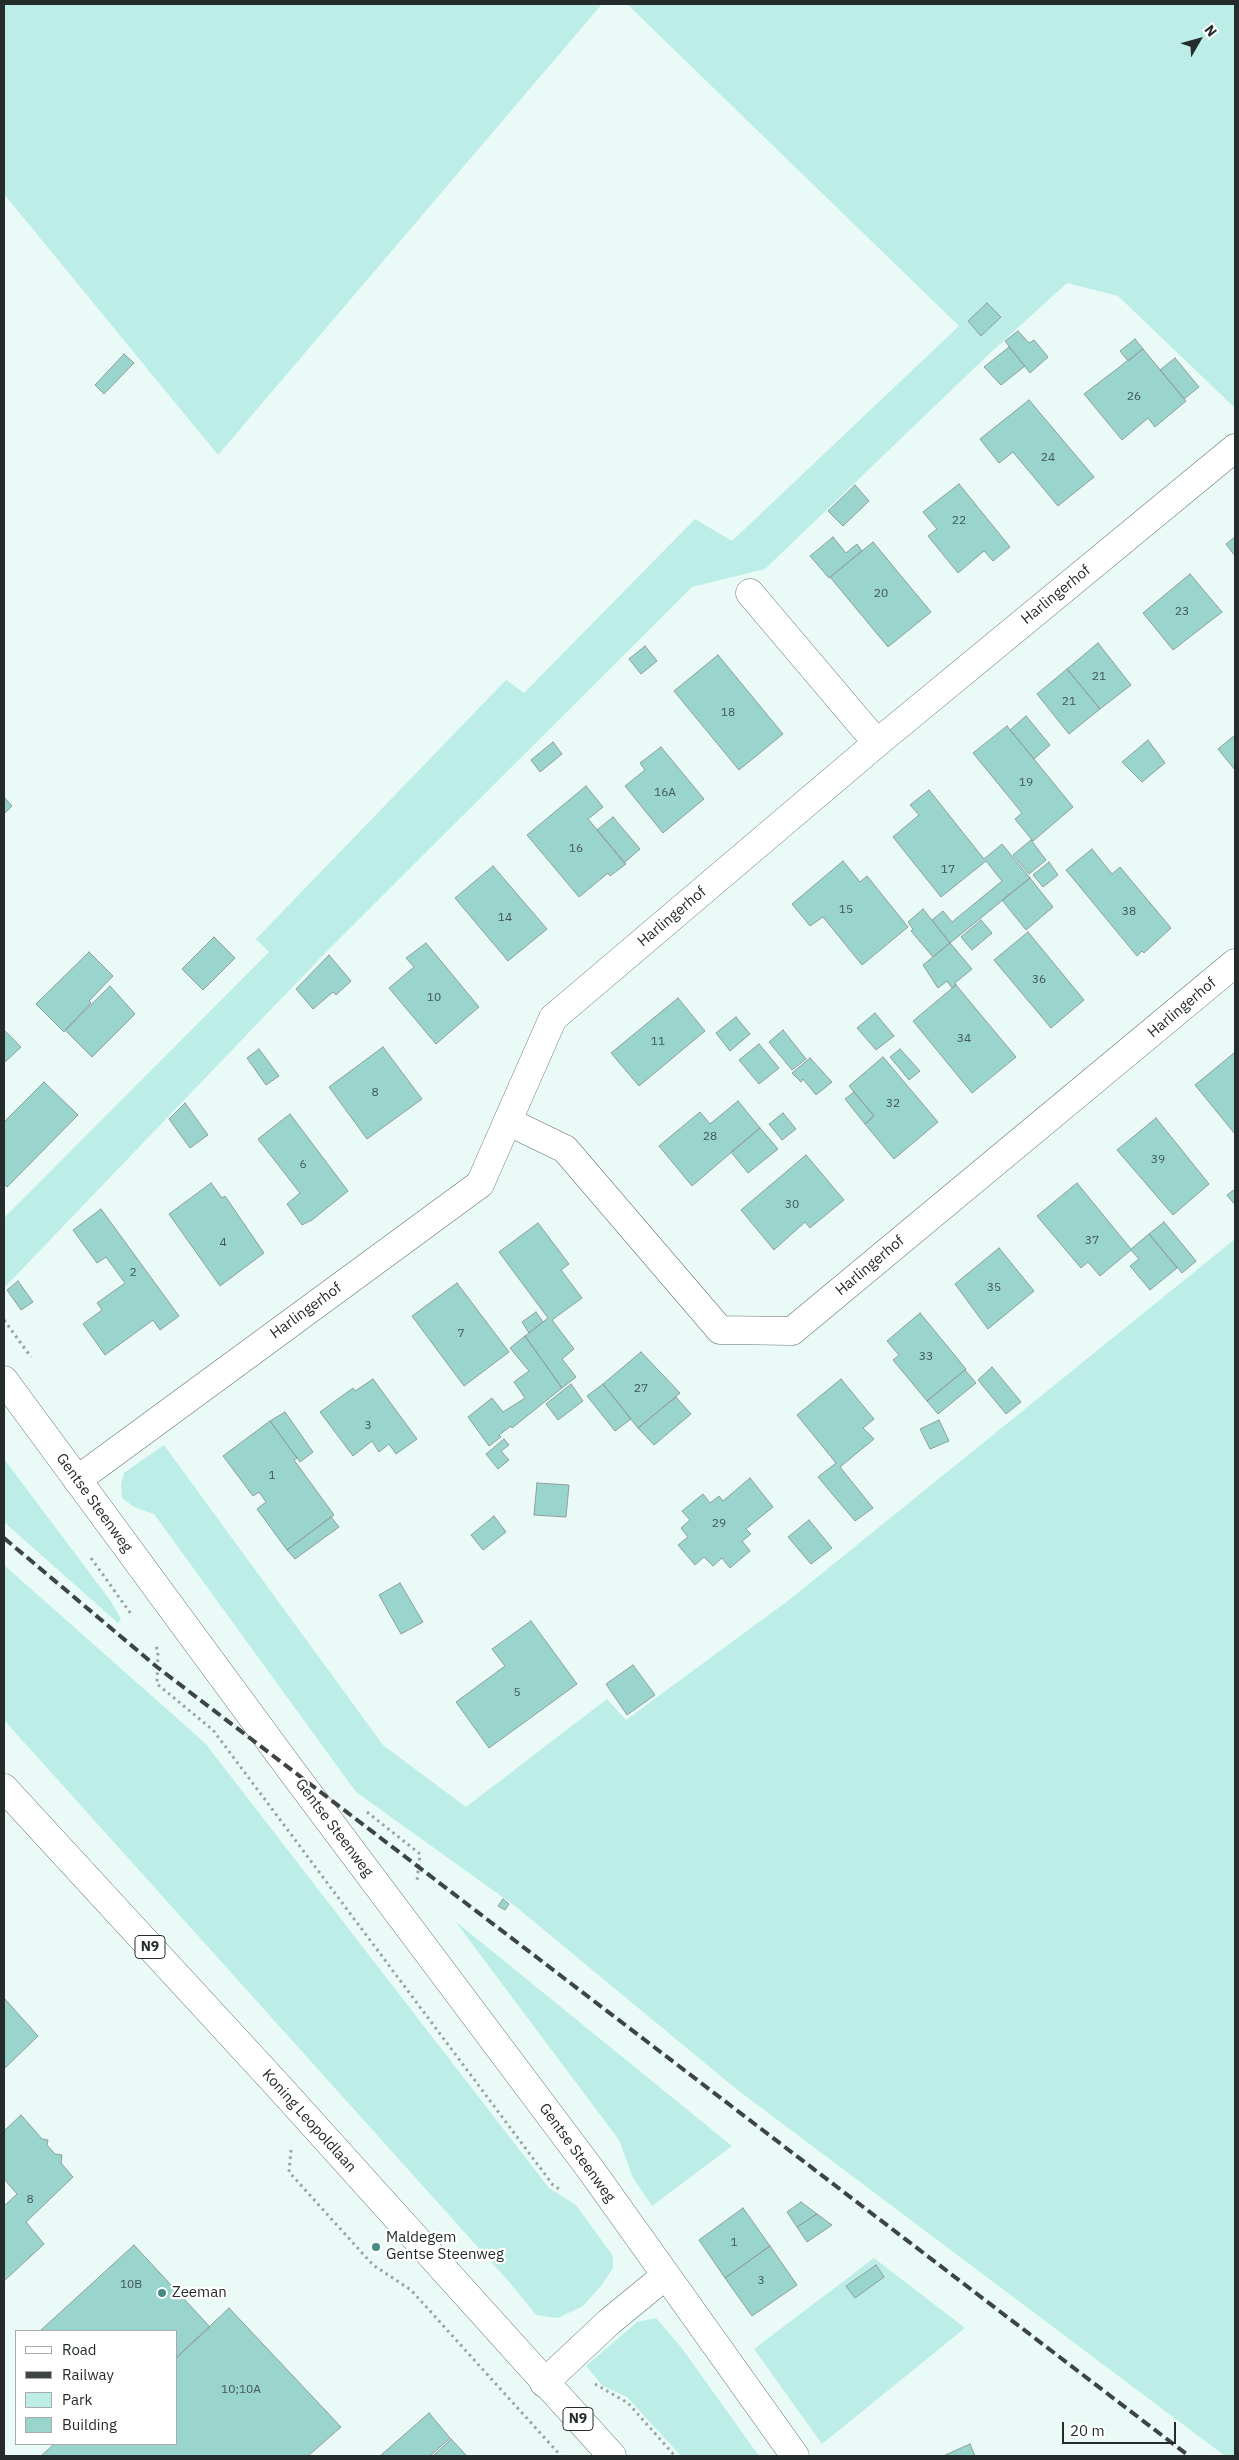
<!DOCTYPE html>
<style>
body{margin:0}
#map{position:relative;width:1239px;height:2460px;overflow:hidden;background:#eafaf7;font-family:"IBM Plex Sans",sans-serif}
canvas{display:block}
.frame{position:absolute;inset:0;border:5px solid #262c2b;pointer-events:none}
.legend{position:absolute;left:15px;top:2330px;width:162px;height:115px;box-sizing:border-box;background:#fff;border:1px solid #a8abaa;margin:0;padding:6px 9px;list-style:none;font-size:15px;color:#262c2b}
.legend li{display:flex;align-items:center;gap:10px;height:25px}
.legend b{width:25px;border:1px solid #a8abaa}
.north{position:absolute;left:1174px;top:15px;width:50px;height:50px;-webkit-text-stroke:4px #fff;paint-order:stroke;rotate:52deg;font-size:14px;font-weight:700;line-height:20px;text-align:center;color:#262c2b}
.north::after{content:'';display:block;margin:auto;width:18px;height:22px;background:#262c2b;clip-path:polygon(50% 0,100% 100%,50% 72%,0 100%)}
.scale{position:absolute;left:1062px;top:2422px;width:114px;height:22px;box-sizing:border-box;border:2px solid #262c2b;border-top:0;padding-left:6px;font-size:15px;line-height:18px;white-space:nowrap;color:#262c2b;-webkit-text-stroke:4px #fff;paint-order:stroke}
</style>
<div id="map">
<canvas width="1239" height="2460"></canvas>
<div class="frame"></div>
<ul class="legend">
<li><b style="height:6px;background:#fff"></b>Road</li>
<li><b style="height:6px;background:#3d4443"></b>Railway</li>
<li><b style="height:14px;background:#bceee7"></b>Park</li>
<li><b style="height:14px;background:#99d5cd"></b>Building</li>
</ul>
<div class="north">N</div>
<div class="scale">20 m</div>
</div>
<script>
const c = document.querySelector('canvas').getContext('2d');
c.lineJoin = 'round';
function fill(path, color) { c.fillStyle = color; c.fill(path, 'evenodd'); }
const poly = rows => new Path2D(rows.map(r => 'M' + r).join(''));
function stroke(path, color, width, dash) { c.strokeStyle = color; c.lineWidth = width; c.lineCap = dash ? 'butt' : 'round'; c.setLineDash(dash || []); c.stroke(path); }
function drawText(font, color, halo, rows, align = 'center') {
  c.font = font + ' "IBM Plex Sans",sans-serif'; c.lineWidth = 4.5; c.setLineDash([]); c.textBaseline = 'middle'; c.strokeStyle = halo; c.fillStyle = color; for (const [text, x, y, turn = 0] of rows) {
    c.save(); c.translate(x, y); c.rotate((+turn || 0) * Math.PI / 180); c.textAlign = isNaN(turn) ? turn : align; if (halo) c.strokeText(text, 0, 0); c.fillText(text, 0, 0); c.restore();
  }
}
fill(poly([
 [4,4,602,4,218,455,4,194],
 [627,4,1235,4,1235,408,1118,296,1067,283,988,355,765,569,692,587,325,953,4,1288,4,1218,269,952,256,939,506,680,524,693,695,519,732,541,959,326],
 [1235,1239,1235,2456,1225,2456,735,2088,515,1906,356,1792,154,1514,134,1507,122,1498,121,1484,124,1473,164,1445,383,1745,466,1807,607,1699,626,1720,789,1600],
 [4,1459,110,1600,121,1619,118,1623,4,1522],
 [4,1565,205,1743,549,2188,576,2205,613,2256,613,2268,601,2286,583,2306,558,2318,536,2315,511,2284,4,1720],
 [455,1921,732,2146,652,2206,633,2178,619,2140],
 [874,2258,965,2328,822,2444,754,2349],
 [656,2318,681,2347,759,2456,681,2456,627,2397,603,2386,586,2366,637,2322]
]), '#bceee7');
const building = poly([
 [987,303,1001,317,981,336,968,321,987,303],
 [1018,331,1029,343,1034,340,1048,357,1030,373,1005,341,1018,331],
 [1135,339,1143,349,1128,361,1120,351,1135,339],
 [1009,347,1025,366,1001,385,984,367,1009,347],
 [1143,349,1186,401,1155,427,1148,418,1122,440,1084,394,1143,349],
 [124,354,134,363,104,394,95,385,124,354],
 [1175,358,1199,387,1184,399,1160,370,1175,358],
 [1029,400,1094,477,1058,506,1013,452,999,463,980,439,1029,400],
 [959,484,1010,547,993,561,984,551,958,573,928,536,937,529,923,512,959,484],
 [855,485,869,501,843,526,828,511,855,485],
 [833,537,846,553,857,544,862,551,829,578,810,556,833,537],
 [1235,537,1235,556,1226,544,1235,537],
 [873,542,931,612,888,647,830,577,873,542],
 [1190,574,1222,612,1173,650,1143,613,1190,574],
 [1098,643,1131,685,1100,709,1067,669,1098,643],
 [645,646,657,661,641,674,629,659,645,646],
 [718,655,783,734,739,770,674,691,718,655],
 [1067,669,1100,709,1069,734,1037,694,1067,669],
 [1026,716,1050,745,1034,759,1010,730,1026,716],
 [1007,726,1073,807,1033,841,1015,819,1022,813,973,753,1007,726],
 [1235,735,1235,770,1218,749,1235,735],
 [1148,740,1165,763,1142,782,1122,762,1148,740],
 [553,742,562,754,540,772,531,760,553,742],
 [661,747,704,799,663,833,625,786,645,770,640,763,661,747],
 [586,786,603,807,588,819,626,864,610,876,608,873,579,897,527,835,586,786],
 [929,790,984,859,1002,844,1030,878,950,943,932,920,943,911,952,922,1002,881,986,861,941,897,893,837,919,815,910,805,929,790],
 [4,797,12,806,4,814,4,797],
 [613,817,640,849,624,863,597,830,613,817],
 [1031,840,1046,860,1029,874,1013,855,1031,840],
 [1092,849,1112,874,1120,867,1171,928,1144,953,1142,951,1137,956,1066,870,1092,849],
 [843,861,860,882,867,876,908,927,862,965,823,917,810,926,792,904,843,861],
 [1049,862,1058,875,1043,887,1033,875,1049,862],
 [493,866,547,929,508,961,455,898,493,866],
 [1030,878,1053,907,1026,930,1002,900,1030,878],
 [923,909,950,943,933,957,911,931,913,929,908,922,923,909],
 [981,920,992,933,972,950,961,937,981,920],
 [1028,932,1084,1000,1051,1028,994,960,1028,932],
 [214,937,235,958,203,990,182,969,214,937],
 [426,943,479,1007,436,1044,389,988,414,967,406,958,426,943],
 [950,943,972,969,955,983,956,985,952,988,947,981,938,988,923,965,950,943],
 [89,952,113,976,89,1001,91,1003,64,1032,36,1004,89,952],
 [329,955,351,981,336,995,333,992,313,1009,296,989,329,955],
 [956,985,1016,1057,972,1093,913,1021,956,985],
 [110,986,135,1014,92,1057,65,1030,110,986],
 [678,998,705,1031,639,1086,611,1053,678,998],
 [875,1013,894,1036,876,1050,857,1028,875,1013],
 [736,1017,750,1034,730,1051,716,1033,736,1017],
 [4,1030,21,1047,4,1063,4,1030],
 [783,1030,806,1059,792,1070,769,1042,783,1030],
 [759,1044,779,1068,759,1084,739,1060,759,1044],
 [383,1047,422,1099,367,1139,329,1087,383,1047],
 [259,1049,279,1076,266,1085,247,1058,259,1049],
 [900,1049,920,1071,909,1080,890,1057,900,1049],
 [1234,1053,1235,1054,1235,1134,1195,1085,1234,1053],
 [883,1057,938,1122,894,1159,865,1124,874,1116,849,1086,883,1057],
 [810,1058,832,1082,816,1095,803,1079,801,1082,792,1073,810,1058],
 [44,1082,78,1115,7,1187,4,1184,4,1122,44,1082],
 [854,1092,874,1116,865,1124,845,1099,854,1092],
 [738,1101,760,1128,692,1186,659,1146,700,1112,710,1124,738,1101],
 [185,1103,208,1135,190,1148,169,1119,185,1103],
 [783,1113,796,1129,782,1140,769,1124,783,1113],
 [290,1114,348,1191,312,1220,302,1225,287,1204,300,1193,258,1139,290,1114],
 [1156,1118,1209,1184,1173,1215,1117,1150,1156,1118],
 [760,1128,778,1149,748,1173,731,1152,760,1128],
 [806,1155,844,1200,810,1228,805,1222,774,1250,741,1210,806,1155],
 [211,1183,222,1198,225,1196,264,1253,220,1286,169,1214,211,1183],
 [1077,1183,1131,1249,1149,1234,1177,1268,1150,1290,1130,1266,1139,1259,1131,1250,1100,1276,1088,1262,1081,1268,1037,1216,1077,1183],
 [1235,1189,1235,1205,1227,1195,1235,1189],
 [101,1209,179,1316,160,1330,153,1320,105,1355,83,1324,102,1310,97,1303,125,1283,106,1257,97,1263,73,1230,101,1209],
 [1164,1222,1196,1261,1182,1273,1149,1234,1164,1222],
 [538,1223,569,1264,561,1270,582,1298,552,1320,574,1349,562,1359,576,1377,562,1388,525,1336,548,1318,499,1252,538,1223],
 [999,1248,1034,1291,988,1329,955,1284,999,1248],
 [18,1281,33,1302,21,1310,7,1290,18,1281],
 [457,1283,509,1352,464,1386,412,1316,457,1283],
 [536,1312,543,1322,529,1333,522,1322,536,1312],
 [920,1313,966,1369,927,1401,893,1360,899,1355,887,1341,920,1313],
 [525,1336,562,1388,512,1428,511,1426,499,1435,501,1437,489,1446,468,1417,492,1398,503,1412,525,1398,514,1382,529,1371,510,1348,525,1336],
 [641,1352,680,1393,638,1428,603,1384,641,1352],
 [992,1367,1021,1402,1006,1414,978,1380,992,1367],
 [965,1370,976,1383,938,1414,927,1401,965,1370],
 [373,1379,417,1439,396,1454,389,1444,379,1452,372,1441,353,1456,320,1412,353,1388,355,1391,373,1379],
 [841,1379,874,1419,863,1428,874,1439,840,1467,873,1508,855,1521,818,1477,836,1463,797,1415,841,1379],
 [571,1384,583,1401,558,1420,546,1404,571,1384],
 [603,1384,631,1419,615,1431,587,1396,603,1384],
 [676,1397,691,1414,654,1445,638,1428,676,1397],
 [285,1412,313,1452,300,1462,270,1421,285,1412],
 [939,1420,949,1441,930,1449,920,1429,939,1420],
 [270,1421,297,1458,294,1460,334,1515,287,1550,257,1509,266,1502,259,1492,253,1496,223,1456,270,1421],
 [504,1439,509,1445,501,1451,509,1460,498,1469,486,1454,504,1439],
 [750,1478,773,1507,746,1529,751,1534,742,1541,750,1551,730,1568,722,1558,713,1566,704,1557,695,1565,678,1545,688,1537,681,1528,690,1520,682,1511,703,1494,710,1503,719,1496,723,1501,750,1478],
 [537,1483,569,1485,566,1517,534,1515,537,1483],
 [494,1516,506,1532,483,1550,471,1535,494,1516],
 [331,1517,339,1527,295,1559,287,1550,331,1517],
 [809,1520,832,1548,811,1564,788,1537,809,1520],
 [400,1583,423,1622,401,1634,379,1595,400,1583],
 [531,1621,577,1684,489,1748,456,1702,505,1666,492,1649,531,1621],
 [633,1665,655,1695,627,1715,606,1684,633,1665],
 [503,1899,509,1904,505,1910,498,1906,503,1899],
 [4,1998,38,2036,4,2069,4,1998],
 [21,2115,42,2139,48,2140,47,2145,55,2154,62,2155,61,2163,73,2177,26,2222,44,2244,4,2281,4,2206,17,2194,4,2179,4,2131,21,2115],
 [801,2202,817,2214,797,2227,787,2212,801,2202],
 [743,2208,770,2246,725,2278,699,2240,743,2208],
 [817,2214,832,2225,807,2242,797,2227,817,2214],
 [134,2245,210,2327,176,2358,176,2331,40,2331,134,2245],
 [770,2246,797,2285,752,2316,725,2278,770,2246],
 [876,2265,884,2277,855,2298,846,2286,876,2265],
 [229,2308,341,2427,308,2456,41,2456,54,2444,176,2444,176,2358,229,2308],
 [429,2413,450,2438,430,2456,380,2456,429,2413],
 [451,2439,467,2456,433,2456,451,2439],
 [970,2444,975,2456,943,2456,970,2444]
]);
fill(building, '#99d5cd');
stroke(building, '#8f9e9b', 1);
const minor = poly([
 [750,593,877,743],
 [509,1122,565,1149,720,1330,792,1331,1235,963],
 [4,1380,291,1770,591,2170,795,2456],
 [77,1480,480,1184,553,1018,877,743,1235,448],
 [544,2383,609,2322,665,2276]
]);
const major = poly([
 [4,1788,281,2089,612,2456]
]);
stroke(minor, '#657371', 29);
stroke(major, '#657371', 29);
stroke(poly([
 [4,1320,31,1357],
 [91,1558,131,1614],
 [156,1647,158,1650,157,1684,213,1730,553,2185,562,2191],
 [367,1812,420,1854,417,1881],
 [291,2150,289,2172,373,2265,411,2290,561,2456],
 [595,2384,628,2403,675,2456]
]), '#98a4a1', 3, [2.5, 4]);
stroke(minor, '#fff', 28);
stroke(major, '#fff', 28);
stroke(poly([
 [4,1538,157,1667,1189,2456]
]), '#3d4443', 4, [10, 5]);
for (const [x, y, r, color] of [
 [376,2247,5,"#468c83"],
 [162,2293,5,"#468c83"]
]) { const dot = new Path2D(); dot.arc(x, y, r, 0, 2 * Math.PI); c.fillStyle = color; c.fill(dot); stroke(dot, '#fff', 2); }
drawText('12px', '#435654', null, [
 ["26",1134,397],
 ["24",1048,458],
 ["22",959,521],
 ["20",881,594],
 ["23",1182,612],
 ["21",1099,677],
 ["21",1069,702],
 ["18",728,713],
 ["19",1026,783],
 ["16A",665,793],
 ["16",576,849],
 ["17",948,870],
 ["15",846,910],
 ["38",1129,912],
 ["14",505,918],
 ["36",1039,980],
 ["10",434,998],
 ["34",964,1039],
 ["11",658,1042],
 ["8",375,1093],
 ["32",893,1104],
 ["28",710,1137],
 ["39",1158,1160],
 ["6",303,1165],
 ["30",792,1205],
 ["37",1092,1241],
 ["4",223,1243],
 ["2",133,1273],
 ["35",994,1288],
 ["7",461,1334],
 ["33",926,1357],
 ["27",641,1389],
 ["3",368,1426],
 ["1",272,1476],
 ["29",719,1524],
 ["5",517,1693],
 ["8",30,2200],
 ["1",734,2243],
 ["3",761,2281],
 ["10B",131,2285],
 ["10;10A",241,2390]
]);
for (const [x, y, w] of [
 [150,1947,30],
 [578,2419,30]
]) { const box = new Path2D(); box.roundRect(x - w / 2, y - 11.5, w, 23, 4); c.fillStyle = '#fff'; c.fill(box); stroke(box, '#262c2b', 1); }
drawText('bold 14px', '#262c2b', null, [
 ["N9",150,1947],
 ["N9",578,2419]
]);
drawText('15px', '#262c2b', '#fff', [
 ["Harlingerhof",1056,595,-39],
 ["Harlingerhof",672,917,-40],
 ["Harlingerhof",1182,1008,-40],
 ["Harlingerhof",870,1266,-40],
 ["Harlingerhof",306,1311,-36],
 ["Gentse Steenweg",94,1503,54],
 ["Gentse Steenweg",334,1828,53],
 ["Koning Leopoldlaan",309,2121,48],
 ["Gentse Steenweg",577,2153,54]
]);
drawText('15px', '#262c2b', '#fff', [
 ["Maldegem",386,2238],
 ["Gentse Steenweg",386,2255],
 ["Zeeman",172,2293]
], 'left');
</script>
